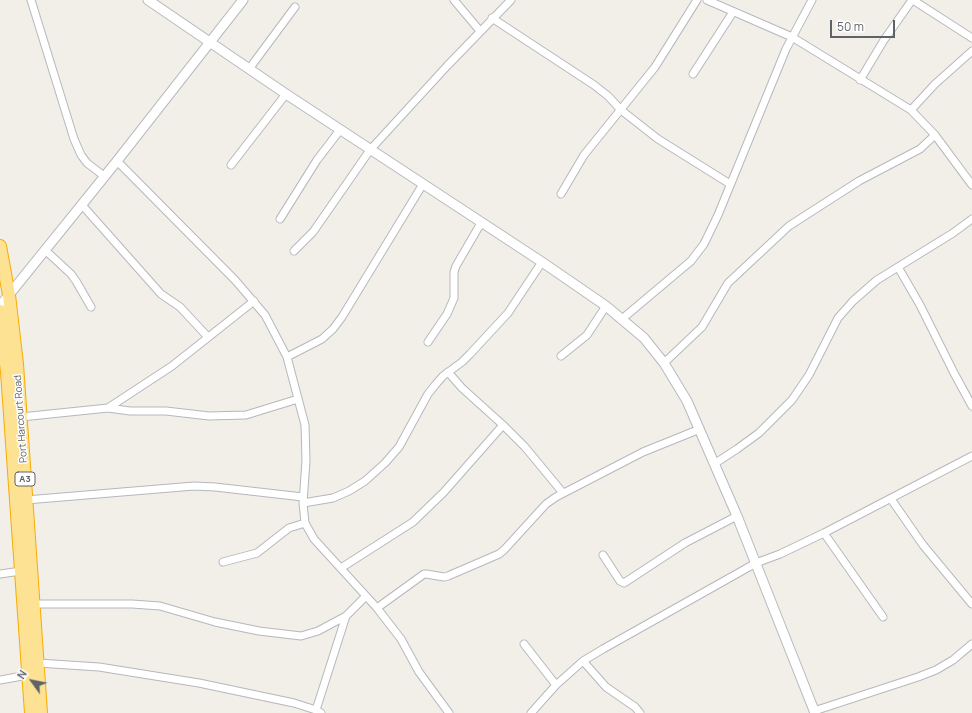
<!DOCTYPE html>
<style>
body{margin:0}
#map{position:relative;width:972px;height:713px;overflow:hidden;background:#f1efe8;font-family:Manrope,sans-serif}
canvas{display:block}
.north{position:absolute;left:12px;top:661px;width:40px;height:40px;-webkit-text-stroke:3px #fff;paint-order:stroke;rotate:303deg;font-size:11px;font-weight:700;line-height:16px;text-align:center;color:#5f6368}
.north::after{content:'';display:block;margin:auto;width:14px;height:18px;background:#5f6368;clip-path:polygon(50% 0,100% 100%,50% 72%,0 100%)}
.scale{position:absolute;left:830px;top:20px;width:65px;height:18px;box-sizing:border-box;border:2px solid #5f6368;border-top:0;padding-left:5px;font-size:12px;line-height:14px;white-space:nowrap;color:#5f6368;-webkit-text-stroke:3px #fff;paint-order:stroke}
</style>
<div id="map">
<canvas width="972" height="713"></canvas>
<div class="north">N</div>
<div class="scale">50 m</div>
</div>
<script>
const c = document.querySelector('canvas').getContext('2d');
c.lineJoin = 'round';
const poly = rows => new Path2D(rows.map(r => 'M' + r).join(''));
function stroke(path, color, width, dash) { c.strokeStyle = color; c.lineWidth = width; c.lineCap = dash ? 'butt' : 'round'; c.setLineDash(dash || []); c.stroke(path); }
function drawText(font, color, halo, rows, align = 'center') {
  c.font = font + ' Manrope,sans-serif'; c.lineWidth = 3; c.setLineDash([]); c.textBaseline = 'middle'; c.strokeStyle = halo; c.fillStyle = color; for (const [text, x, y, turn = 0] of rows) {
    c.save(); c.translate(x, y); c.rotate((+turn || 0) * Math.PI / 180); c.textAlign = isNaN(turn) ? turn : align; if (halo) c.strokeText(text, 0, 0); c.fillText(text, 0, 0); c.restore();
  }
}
const street = poly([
 [31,0,74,139,81,155,87,163,104,176],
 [454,0,480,31],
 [707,0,792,37,911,110,935,135,972,185],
 [913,0,972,38],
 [492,18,594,85,608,96,621,110,658,139,730,184],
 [249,69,295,7],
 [693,74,733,12],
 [860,80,884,40,912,0],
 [911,110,935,84,972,51],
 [117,161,235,280,265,315,287,357,305,425,306,461,303,503,305,523,314,539,377,608,401,639,419,672,449,713],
 [231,165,286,94],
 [561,194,584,155,655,67,697,0],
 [82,205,161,294,180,307,208,337],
 [280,219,317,160,340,130],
 [45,250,71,274,76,281,91,307],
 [294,251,313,232,370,150,447,66,511,0],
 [898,267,920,305,954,373,972,406],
 [622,319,691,261,704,244,718,215,786,49,812,0],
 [428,342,447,314,451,305,454,298,454,272,456,266,481,223],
 [561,356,587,335,606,306],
 [287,357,322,339,333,329,342,317,423,184],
 [664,363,702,327,728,283,789,226,859,181,920,149,935,135],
 [448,372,462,388,503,425,525,447,563,493],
 [108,408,172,366,254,301],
 [21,417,108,408,130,411,166,411,209,416,246,415,298,399],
 [714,464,737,449,759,433,792,400,809,375,838,318,853,301,877,280,953,233,972,219],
 [891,499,923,545,972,604],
 [26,500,194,486,215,487,303,497],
 [303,503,333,498,349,491,365,481,385,463,399,447,428,394,436,384,443,376,462,362,470,354,508,313,542,262],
 [824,533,883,617],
 [603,555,620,581,624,583,685,543,737,516],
 [223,562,257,553,289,528,305,523],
 [341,568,413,522,444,492,503,425],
 [0,574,21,571],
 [34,604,132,604,160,606,215,622,259,631,301,636,318,631,346,616,366,596],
 [377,608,424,574,426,574,444,577,448,576,499,554,504,550,546,504,556,497,643,452,700,429],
 [524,644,556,685],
 [583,661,606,687,635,707,640,713],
 [38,663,99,667,199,683,294,703,316,710,321,713],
 [0,680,28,675],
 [316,710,346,616],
 [814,711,918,677,936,670,953,660,972,644],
 [531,713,556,685,583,661,603,649,756,563,780,554,824,533,972,456]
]);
const secondary = poly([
 [148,0,286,94,542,262,606,306,644,338,664,363,687,401,737,516,815,713],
 [0,306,117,161,243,0]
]);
const highway = poly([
 [0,246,9,295,17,364,41,713],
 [0,311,7,372,31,713]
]);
stroke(street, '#b5b8bc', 9);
stroke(secondary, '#b6babf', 11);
stroke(highway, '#f9ab00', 14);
stroke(street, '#fff', 7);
stroke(secondary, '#fff', 9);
stroke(highway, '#fde293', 12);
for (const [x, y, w] of [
 [25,479,20]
]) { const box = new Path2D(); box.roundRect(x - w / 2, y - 7, w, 14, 3); c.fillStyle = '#fff'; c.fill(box); stroke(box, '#5f6368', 1); }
drawText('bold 9px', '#5f6368', null, [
 ["A3",25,479]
]);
drawText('10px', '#5f6368', '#fff', [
 ["Port Harcourt Road",21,419,-94]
]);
</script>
